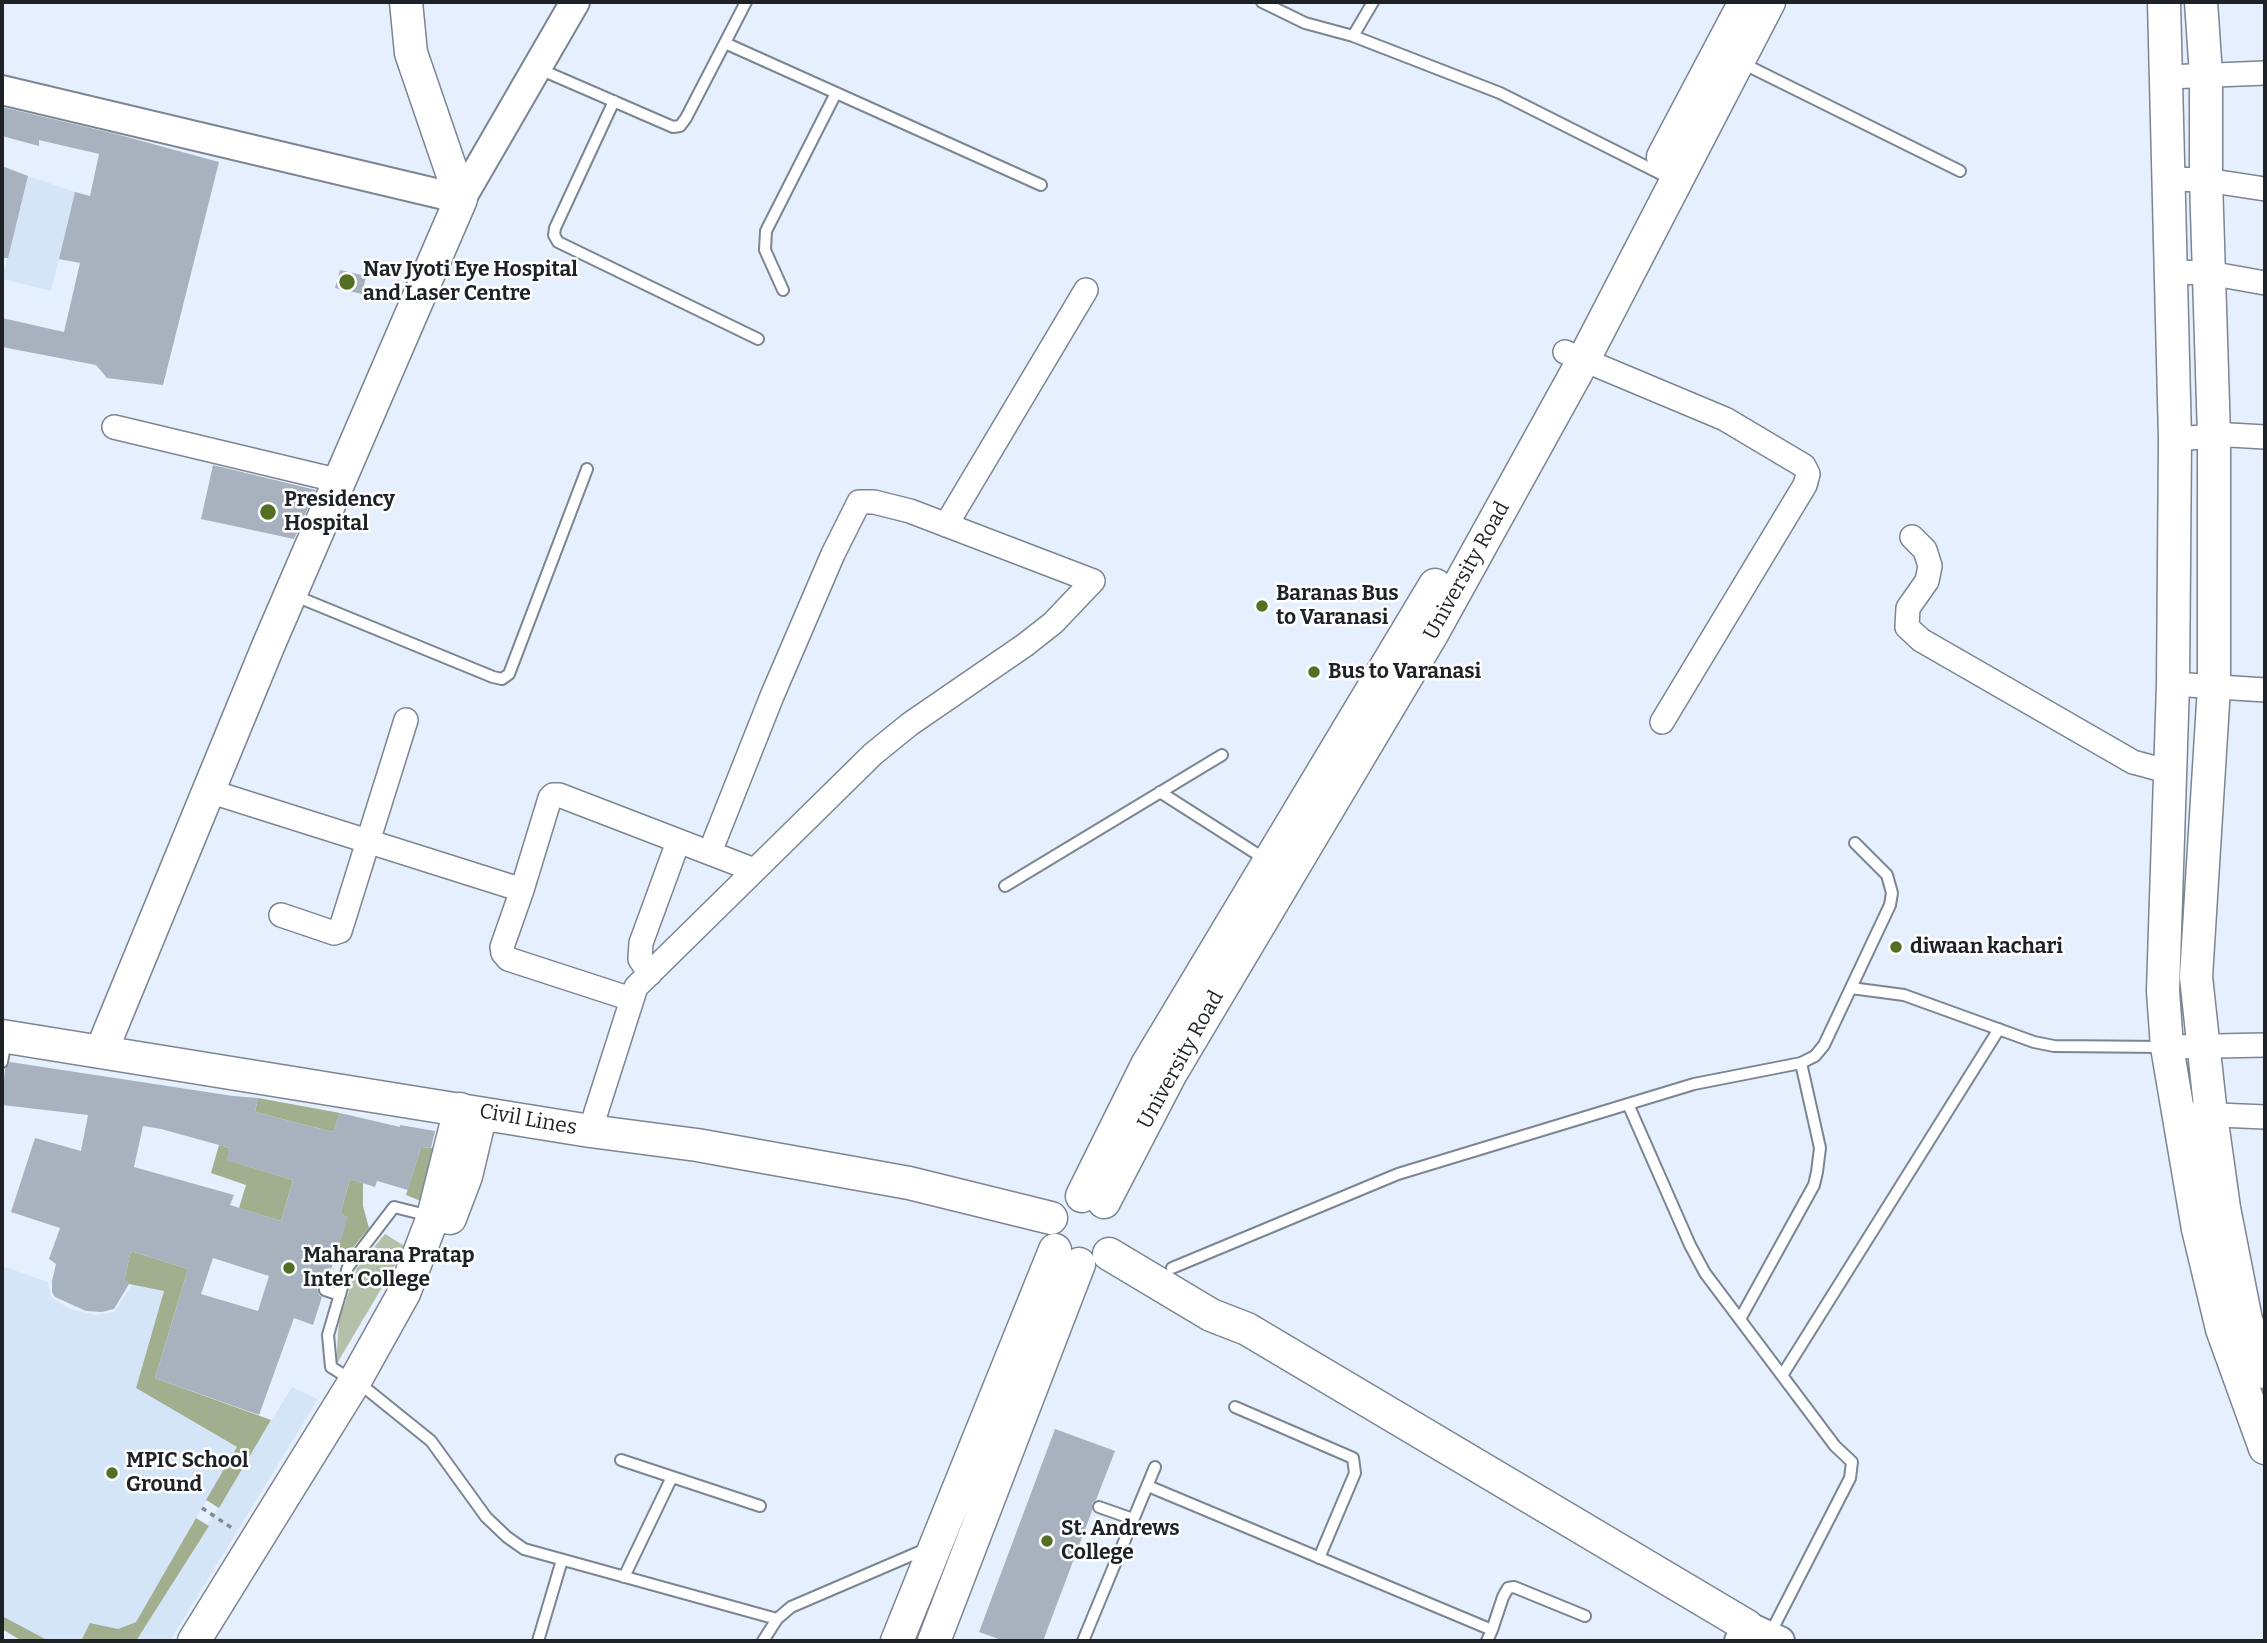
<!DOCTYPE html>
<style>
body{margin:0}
#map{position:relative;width:2267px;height:1643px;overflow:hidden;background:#e5effd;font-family:Bitter,serif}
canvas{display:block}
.frame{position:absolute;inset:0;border:4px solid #1e2227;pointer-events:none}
</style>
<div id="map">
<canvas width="2267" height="1643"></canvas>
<div class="frame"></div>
</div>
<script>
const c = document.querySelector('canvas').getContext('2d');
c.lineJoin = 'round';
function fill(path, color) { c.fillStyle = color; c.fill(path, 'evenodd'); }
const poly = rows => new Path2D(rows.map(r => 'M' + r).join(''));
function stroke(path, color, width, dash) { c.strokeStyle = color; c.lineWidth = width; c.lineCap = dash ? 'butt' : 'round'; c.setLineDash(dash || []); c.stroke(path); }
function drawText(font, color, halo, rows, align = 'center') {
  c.font = font + ' Bitter,serif'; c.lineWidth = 5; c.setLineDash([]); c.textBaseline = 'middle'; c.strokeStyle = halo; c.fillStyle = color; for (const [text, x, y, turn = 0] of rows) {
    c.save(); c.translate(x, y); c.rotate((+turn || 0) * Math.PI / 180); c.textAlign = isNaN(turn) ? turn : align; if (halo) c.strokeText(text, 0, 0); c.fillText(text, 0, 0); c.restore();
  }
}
fill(poly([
 [28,176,75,192,51,291,2,279],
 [2,1266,48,1282,51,1297,70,1309,95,1315,114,1312,132,1285,164,1291,136,1388,237,1447,136,1622,118,1629,90,1623,81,1641,49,1641,2,1616],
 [292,1387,318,1399,170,1641,136,1641]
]), '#d5e5f8');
fill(poly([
 [385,1234,406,1247,336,1365,339,1320,357,1268]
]), '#b5c0a9');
fill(poly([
 [258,1098,340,1113,333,1132,255,1112],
 [219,1145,230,1148,227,1160,293,1180,281,1221,239,1208,246,1185,211,1173],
 [421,1147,433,1148,438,1168,423,1202,406,1195],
 [350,1179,363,1183,363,1206,369,1228,342,1261,334,1261,347,1217,340,1214],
 [131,1251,188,1269,155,1378,271,1420,219,1508,206,1500,237,1447,136,1388,164,1291,129,1284,124,1280],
 [196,1518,209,1526,136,1641,81,1641,90,1623,118,1629,136,1622],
 [2,1616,49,1641,22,1641,2,1629]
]), '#a1af8f');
fill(poly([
 [2,107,116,134,219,162,163,385,107,378,96,365,2,347,2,318,64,332,80,263,59,259,75,192,90,196,99,154,39,140,39,146,2,136],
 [2,166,28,176,8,258,2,258],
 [340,270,366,276,362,294,335,288],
 [213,465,316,490,294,539,201,519],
 [10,1062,233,1096,258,1098,255,1112,333,1132,340,1113,400,1127,400,1125,435,1131,431,1148,421,1147,408,1190,377,1181,375,1187,350,1179,340,1214,348,1217,327,1282,320,1284,317,1288,319,1295,322,1297,313,1325,294,1318,259,1415,155,1378,188,1269,131,1251,124,1280,129,1284,114,1309,102,1312,86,1311,55,1297,52,1292,52,1281,56,1264,49,1259,60,1228,11,1212,35,1138,81,1151,88,1115,2,1105,5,1069],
 [143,1126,161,1129,230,1148,226,1160,293,1180,281,1221,230,1205,234,1195,134,1167],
 [213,1258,269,1276,258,1311,201,1294],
 [1055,1429,1115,1451,1096,1500,1092,1504,1092,1511,1043,1641,1004,1641,979,1632]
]), '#a8b2bf');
const service = poly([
 [1262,2,1305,23,1353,36,1500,93,1673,180],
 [1353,36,1373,2],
 [725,43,1041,185],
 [1740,62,1960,171],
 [537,68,673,127,680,126,686,118,746,2],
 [614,101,555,228,554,235,558,242,758,339],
 [783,290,765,250,766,231,836,93],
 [293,595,493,677,502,679,509,674,587,469],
 [1160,792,1268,861],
 [1005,886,1222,755],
 [1851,988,1904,995,2034,1042,2054,1046,2164,1047],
 [2,1062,6,1040],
 [1628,1104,1690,1245,1705,1273,1835,1446,1852,1462,1850,1478,1770,1634],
 [430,1216,394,1207,348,1267,328,1335,331,1367,369,1391,431,1441,486,1517,507,1537,524,1549,777,1619],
 [1172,1268,1398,1174,1694,1084,1801,1063,1815,1056,1824,1045,1890,905,1892,893,1887,875,1855,843],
 [325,1290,340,1295],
 [1740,1319,1814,1185,1817,1172,1820,1148,1801,1063],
 [1783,1374,1999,1029],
 [1235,1407,1353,1458,1355,1473,1319,1558],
 [621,1460,760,1506],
 [1148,1486,1492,1630,1487,1641],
 [1099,1507,1133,1519],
 [624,1577,672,1477],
 [1492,1630,1503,1597,1508,1588,1514,1587,1585,1616],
 [538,1641,562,1560],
 [763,1641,777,1619,791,1607,926,1549],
 [1083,1641,1155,1467]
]);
const minor = poly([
 [2167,77,2265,73],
 [2170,179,2206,180,2265,189],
 [2172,272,2209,273,2265,283],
 [1565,352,1725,419,1804,466,1808,474,1805,485,1662,722],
 [114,427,340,481],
 [2175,439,2230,435,2265,437],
 [946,525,1086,290],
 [1912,537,1925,550,1930,566,1927,581,1908,608,1907,627,1921,640,2133,762,2170,772],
 [2173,684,2265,690],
 [209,791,522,890],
 [281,915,334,933,340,931,406,720],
 [650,974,640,959,641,943,678,842],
 [631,999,508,959,503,953,502,947,522,890,550,798,553,795,559,795,754,870],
 [2167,1047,2265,1045],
 [2195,1114,2265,1117],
 [590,1131,636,987,873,754,910,724,1025,645,1053,623,1093,581,910,511,874,502,859,502,833,554,772,696,710,852]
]);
const tertiary = poly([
 [2,90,461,199,575,2],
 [1739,1641,1747,1626,1780,1641]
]);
const secondary = poly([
 [2164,2,2175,439,2173,684,2163,991,2167,1047,2198,1229,2222,1329,2265,1448],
 [2201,2,2206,75,2206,180,2214,436,2214,687,2196,977,2211,1115,2224,1208,2246,1320,2265,1372],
 [1663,157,1745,2],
 [2,1036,590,1131,697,1145,909,1183,1051,1218],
 [101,1052,269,644,461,199,411,53,406,2],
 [1082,1196,1147,1065,1435,585],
 [1104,1202,1171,1073,1432,634,1584,359,1769,2],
 [450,1218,466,1176,480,1117],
 [1109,1254,1211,1315,1247,1329,1747,1626],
 [194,1641,355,1381,404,1293,433,1217,460,1109],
 [897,1641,1055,1250],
 [934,1641,1079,1264]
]);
stroke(service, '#7c8592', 14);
stroke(minor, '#7c8592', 26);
stroke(tertiary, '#7c8592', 32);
stroke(secondary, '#7c8592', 35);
stroke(poly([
 [202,1508,235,1530]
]), '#828992', 3.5, [5, 5]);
stroke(service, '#fff', 10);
stroke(minor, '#fff', 23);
stroke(tertiary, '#fff', 28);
stroke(secondary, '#fff', 32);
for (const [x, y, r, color] of [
 [347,282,9,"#536f23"],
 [268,512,9,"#536f23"],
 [1262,606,7,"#536f23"],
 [1314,672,7,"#536f23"],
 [1896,947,7,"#536f23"],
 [289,1268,7,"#536f23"],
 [112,1473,7,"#536f23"],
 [1047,1541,7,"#536f23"]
]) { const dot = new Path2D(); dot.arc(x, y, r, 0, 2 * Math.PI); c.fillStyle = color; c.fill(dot); stroke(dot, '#fff', 2.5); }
drawText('bold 21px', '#1e2227', '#fff', [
 ["Nav Jyoti Eye Hospital",363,270],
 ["and Laser Centre",363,294],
 ["Presidency",284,500],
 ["Hospital",284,524],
 ["Baranas Bus",1276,594],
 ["to Varanasi",1276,618],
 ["Bus to Varanasi",1328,672],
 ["diwaan kachari",1910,947],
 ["Maharana Pratap",303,1256],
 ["Inter College",303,1280],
 ["MPIC School",126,1461],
 ["Ground",126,1485],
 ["St. Andrews",1061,1529],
 ["College",1061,1553]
], 'left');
drawText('21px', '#1e2227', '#fff', [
 ["University Road",1467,571,-61],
 ["University Road",1181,1060,-61],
 ["Civil Lines",528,1120,10]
]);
</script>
